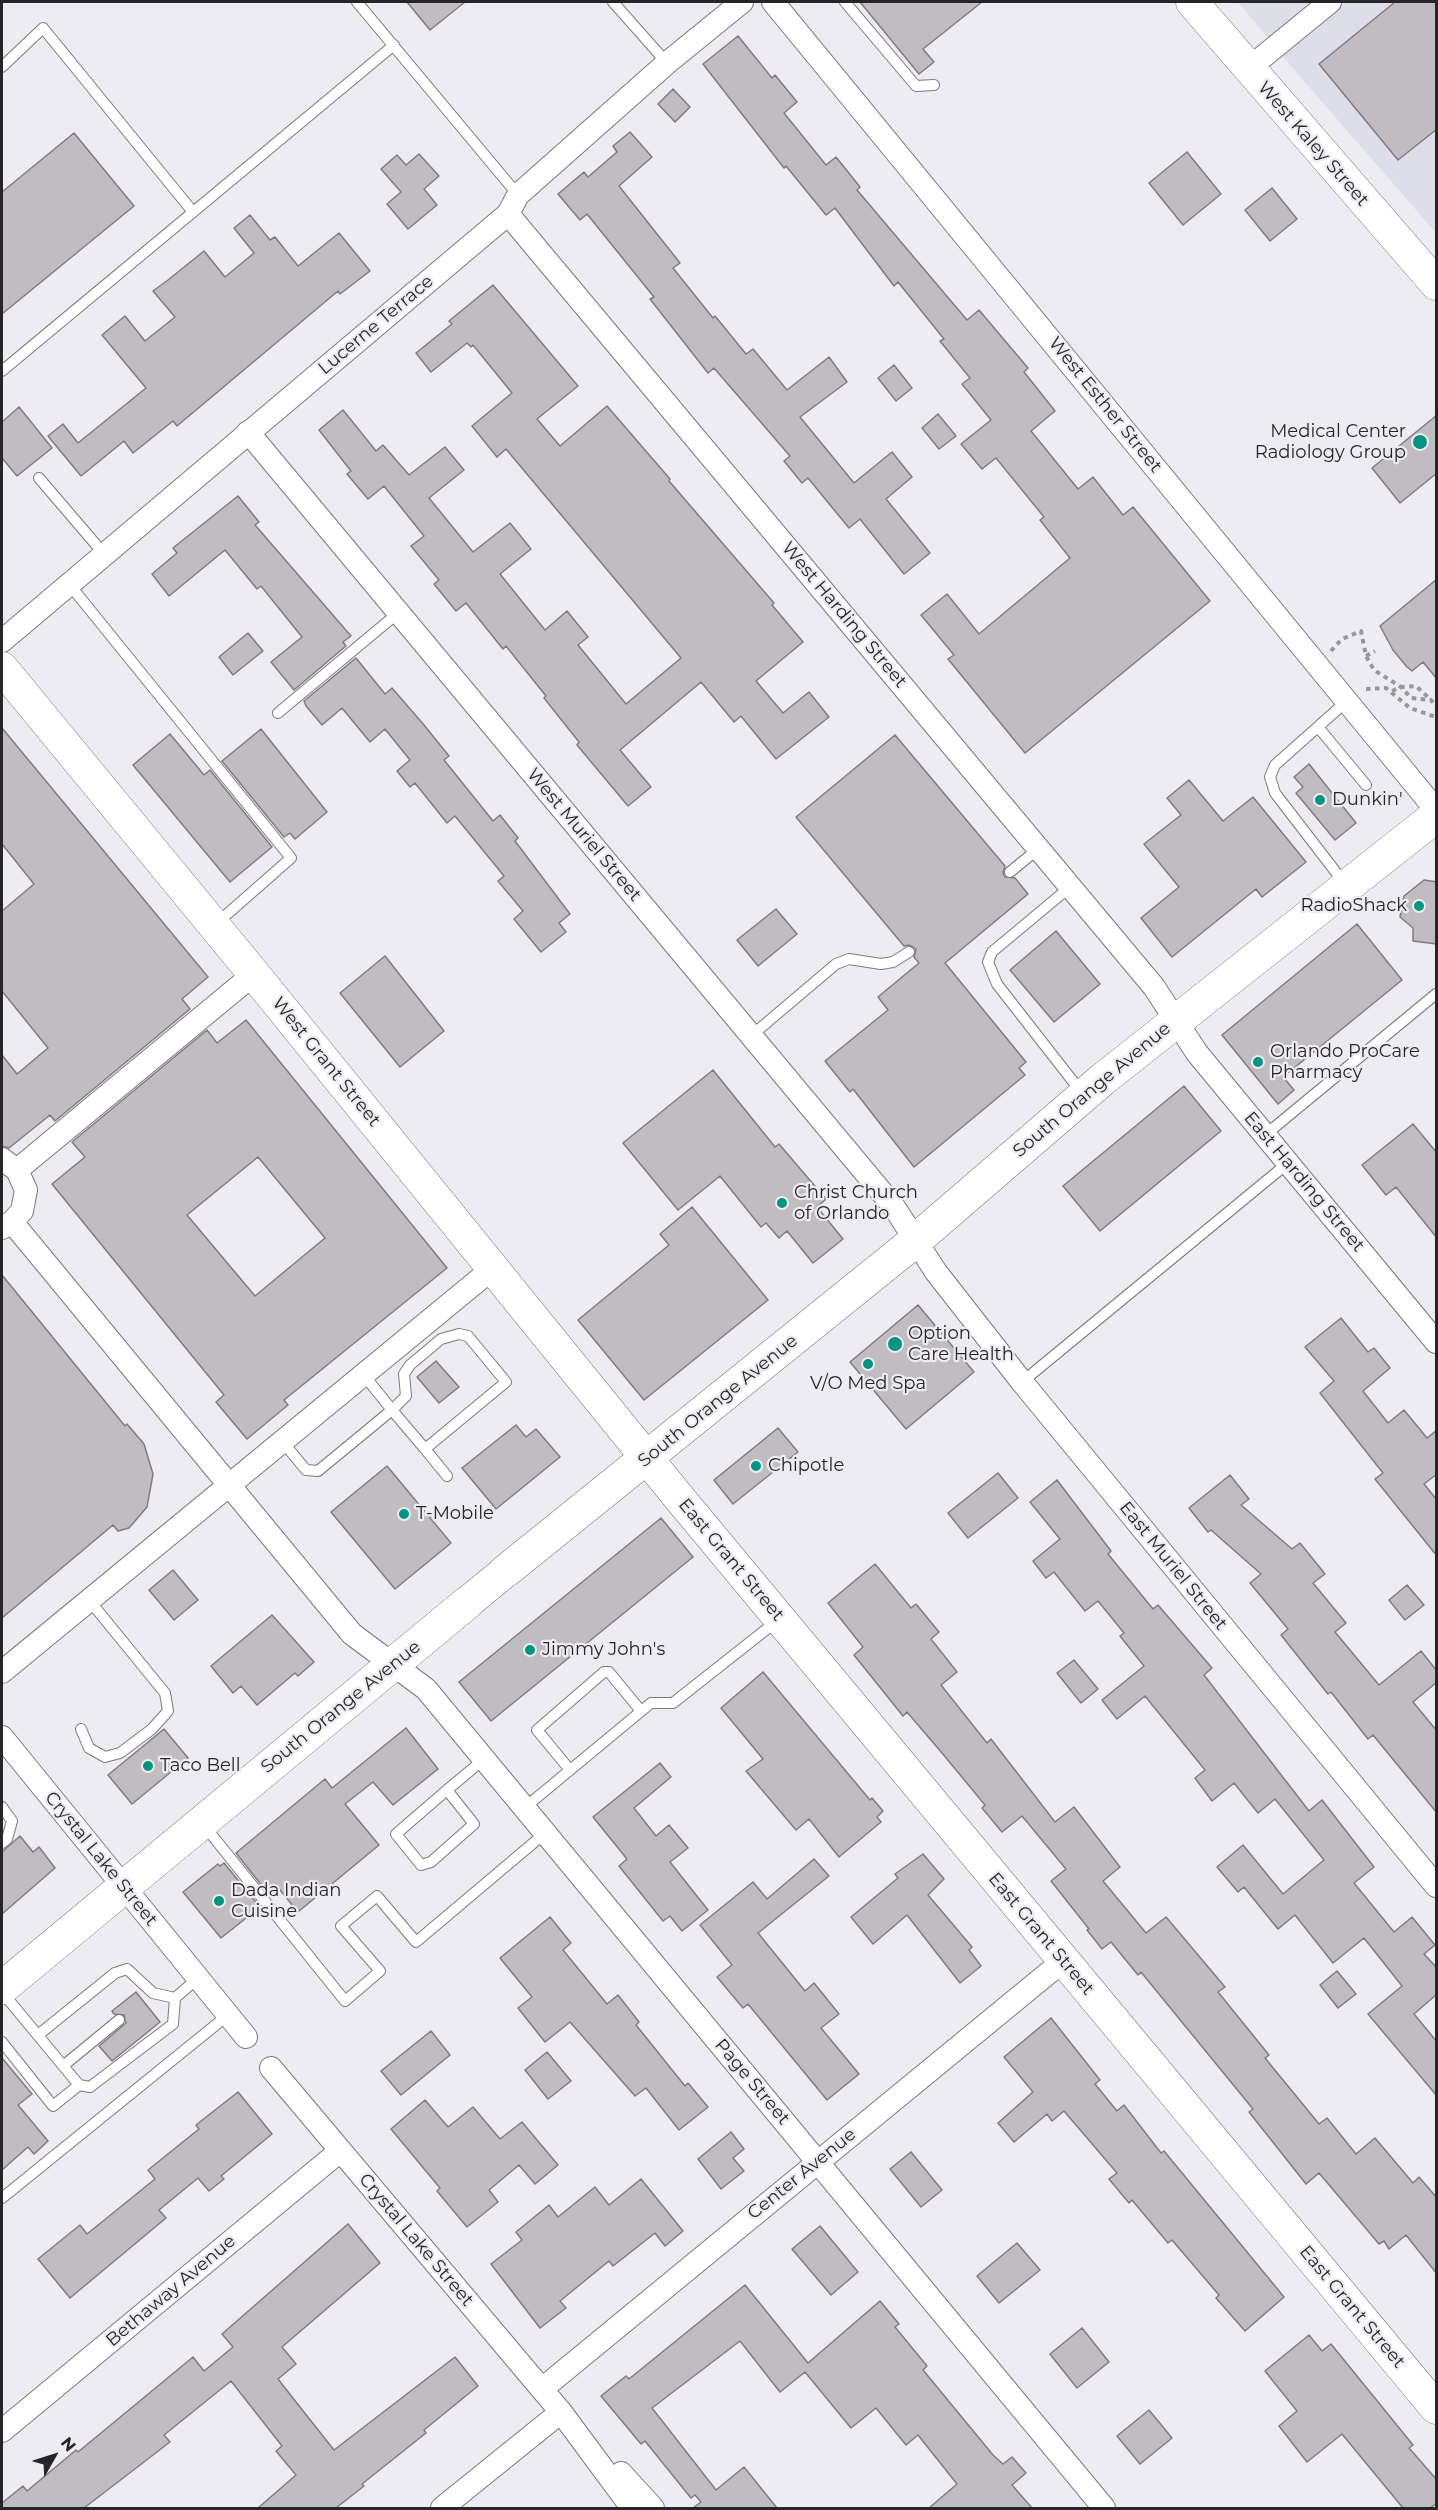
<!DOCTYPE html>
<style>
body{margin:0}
#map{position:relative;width:1438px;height:2510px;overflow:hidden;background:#ececf2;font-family:Montserrat,sans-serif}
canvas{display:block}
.frame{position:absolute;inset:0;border:3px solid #262628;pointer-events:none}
.north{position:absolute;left:24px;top:2426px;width:60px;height:60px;-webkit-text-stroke:4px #ececf2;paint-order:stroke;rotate:51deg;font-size:16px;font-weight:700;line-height:24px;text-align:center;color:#262628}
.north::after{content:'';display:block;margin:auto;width:21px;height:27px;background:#262628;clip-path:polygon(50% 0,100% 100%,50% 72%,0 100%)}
</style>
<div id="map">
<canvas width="1438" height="2510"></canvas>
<div class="frame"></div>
<div class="north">N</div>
</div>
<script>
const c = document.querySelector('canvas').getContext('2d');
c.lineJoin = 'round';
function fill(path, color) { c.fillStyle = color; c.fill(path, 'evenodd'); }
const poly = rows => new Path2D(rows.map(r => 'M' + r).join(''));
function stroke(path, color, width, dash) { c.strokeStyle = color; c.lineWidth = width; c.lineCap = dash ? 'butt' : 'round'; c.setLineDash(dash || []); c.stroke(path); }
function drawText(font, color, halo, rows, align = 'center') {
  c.font = font + ' Montserrat,sans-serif'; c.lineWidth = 4.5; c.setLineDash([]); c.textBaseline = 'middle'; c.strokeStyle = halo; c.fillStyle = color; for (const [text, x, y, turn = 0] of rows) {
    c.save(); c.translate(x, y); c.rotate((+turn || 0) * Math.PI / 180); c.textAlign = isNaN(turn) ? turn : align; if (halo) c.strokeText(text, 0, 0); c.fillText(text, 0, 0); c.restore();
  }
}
fill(poly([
 [1238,2,1436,2,1436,233,1290,65]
]), '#dedeeb');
const building = poly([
 [407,2,465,2,430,30,407,2],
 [860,2,982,2,923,49,934,62,919,74,860,2],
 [1395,2,1437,2,1437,129,1398,160,1319,64,1395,2],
 [738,36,772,78,775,75,797,102,784,113,826,165,836,157,860,187,857,190,967,320,979,310,1028,368,1024,372,1055,411,1031,431,1078,489,1093,477,1123,515,1133,507,1210,601,1025,753,948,659,954,655,921,615,947,594,979,634,1070,558,1040,520,1044,517,996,458,982,469,961,444,991,420,962,384,970,378,940,341,944,339,898,282,894,286,835,208,826,215,786,166,784,168,703,64,738,36],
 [673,89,690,107,675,122,658,104,673,89],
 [630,132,652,157,619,186,680,263,673,268,713,318,715,316,746,354,753,349,787,390,829,357,847,382,800,417,854,483,892,452,912,477,886,499,930,553,904,574,860,519,849,528,808,478,802,483,784,461,790,456,714,368,708,373,650,299,654,297,587,214,580,220,558,194,584,172,588,177,617,152,613,146,630,132],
 [74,133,134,206,2,314,2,192,74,133],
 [1187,152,1221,194,1183,225,1149,183,1187,152],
 [419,154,439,176,424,189,437,205,408,229,387,204,401,192,381,169,397,155,406,165,419,154],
 [1272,188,1297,219,1270,241,1245,210,1272,188],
 [250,215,270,240,275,237,298,266,339,233,370,271,340,294,338,291,177,426,173,421,133,453,124,441,81,476,48,436,63,424,78,443,146,388,102,335,125,316,145,341,175,317,153,291,168,280,204,251,225,277,254,253,234,228,250,215],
 [493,285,578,386,537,419,560,446,607,406,670,479,669,481,774,603,772,605,803,642,756,681,783,713,809,692,829,717,776,759,741,716,734,722,701,682,620,750,651,787,628,806,577,745,579,742,544,698,546,696,506,646,503,649,466,603,456,611,434,584,439,580,411,546,424,536,384,486,368,499,347,474,351,471,319,430,343,410,376,451,383,445,409,475,445,447,464,470,429,498,473,552,510,523,531,549,500,574,545,630,567,611,588,637,578,645,626,704,681,658,506,449,497,457,472,426,512,393,473,345,471,347,467,343,431,372,416,353,452,324,449,321,493,285],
 [894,365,912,388,896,401,878,378,894,365],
 [19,407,52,448,17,476,2,458,2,422,19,407],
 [938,414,956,436,939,449,922,428,938,414],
 [1437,415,1437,473,1400,503,1372,468,1437,415],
 [238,496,259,522,255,525,351,636,343,642,346,646,294,690,271,662,302,637,261,586,257,589,225,550,169,596,152,574,177,553,173,548,238,496],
 [1437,579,1437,679,1423,662,1412,671,1407,667,1393,650,1380,626,1437,579],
 [248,633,263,651,233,675,219,657,248,633],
 [356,658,385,694,392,688,424,725,449,756,444,760,493,821,500,815,518,838,515,841,570,914,559,923,566,932,541,952,514,919,523,911,498,881,504,876,455,816,447,823,415,783,410,787,397,771,410,760,385,729,370,742,342,708,322,725,306,706,304,701,356,658],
 [2,728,208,977,182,999,190,1009,55,1121,50,1115,9,1148,2,1146,2,1055,17,1074,48,1048,2,991,2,911,34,884,2,844,2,728],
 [261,729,327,812,295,839,290,833,284,837,222,761,261,729],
 [170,734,204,775,210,770,272,847,230,882,133,765,170,734],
 [895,735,1005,866,1003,873,1005,877,1015,878,1028,894,945,963,1026,1062,1019,1068,1025,1075,914,1167,853,1089,850,1092,825,1061,888,1010,878,997,919,963,914,957,916,949,909,945,904,946,796,817,895,735],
 [1309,764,1356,823,1335,840,1296,793,1303,787,1294,777,1309,764],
 [1189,780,1223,821,1253,797,1306,862,1262,897,1256,889,1172,957,1141,918,1179,887,1144,844,1181,815,1167,798,1189,780],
 [1424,880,1437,882,1437,944,1413,941,1413,928,1400,917,1404,896,1424,880],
 [776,909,797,934,758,966,737,940,776,909],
 [1357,924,1402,980,1283,1077,1294,1090,1278,1104,1222,1035,1357,924],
 [1056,931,1100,984,1054,1022,1010,970,1056,931],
 [385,956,444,1031,400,1067,340,993,385,956],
 [246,1020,447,1268,284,1400,288,1405,247,1439,216,1402,224,1395,52,1184,85,1157,72,1142,207,1030,217,1043,246,1020],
 [258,1157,325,1238,255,1296,187,1215,258,1157],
 [713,1070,775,1147,779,1144,826,1199,817,1207,843,1239,813,1263,787,1231,779,1238,766,1223,761,1227,720,1176,678,1210,623,1143,713,1070],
 [1184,1086,1221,1131,1100,1231,1063,1186,1184,1086],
 [1413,1124,1437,1153,1437,1238,1396,1187,1386,1195,1362,1165,1413,1124],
 [692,1207,768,1300,644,1400,578,1320,669,1245,660,1234,692,1207],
 [2,1275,125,1426,127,1424,144,1444,153,1474,147,1507,129,1528,118,1531,113,1525,2,1618,2,1275],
 [918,1305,974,1372,906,1429,850,1362,918,1305],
 [1341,1318,1368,1352,1374,1348,1390,1368,1363,1391,1388,1423,1404,1410,1427,1438,1437,1430,1437,1474,1424,1484,1437,1500,1437,1556,1375,1479,1383,1473,1320,1393,1334,1381,1305,1347,1341,1318],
 [436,1361,459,1387,439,1403,417,1377,436,1361],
 [516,1425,526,1437,536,1429,560,1457,496,1509,462,1468,516,1425],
 [778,1428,798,1452,733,1504,714,1480,778,1428],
 [387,1466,451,1543,395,1589,331,1512,387,1466],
 [998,1473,1018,1498,968,1538,948,1513,998,1473],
 [1230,1475,1249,1499,1241,1505,1292,1549,1300,1543,1325,1574,1313,1583,1346,1623,1335,1632,1379,1685,1421,1651,1437,1671,1437,1682,1413,1702,1437,1731,1437,1813,1373,1735,1368,1739,1331,1692,1328,1694,1281,1635,1288,1629,1250,1583,1261,1574,1211,1530,1208,1532,1189,1508,1230,1475],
 [1057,1480,1111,1551,1108,1554,1153,1609,1158,1605,1212,1668,1204,1675,1309,1811,1322,1800,1374,1867,1354,1883,1394,1932,1412,1917,1435,1945,1424,1954,1437,1968,1437,1994,1414,2014,1437,2042,1437,2096,1368,2014,1402,1986,1364,1938,1333,1963,1295,1915,1278,1929,1244,1887,1238,1892,1217,1867,1243,1845,1283,1894,1324,1860,1275,1799,1258,1813,1234,1783,1212,1801,1195,1778,1205,1770,1145,1696,1117,1719,1102,1700,1144,1666,1120,1636,1124,1633,1098,1601,1085,1611,1054,1572,1046,1578,1033,1561,1060,1539,1030,1502,1057,1480],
 [661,1518,693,1557,491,1721,459,1682,661,1518],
 [875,1564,911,1608,916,1604,939,1632,931,1639,957,1672,941,1685,987,1743,991,1739,1055,1822,1074,1807,1120,1867,1103,1881,1146,1933,1166,1917,1225,1987,1218,1992,1269,2055,1265,2058,1319,2124,1327,2118,1356,2154,1375,2138,1413,2183,1419,2177,1437,2198,1437,2274,1406,2235,1389,2249,1384,2241,1379,2244,1319,2173,1306,2184,1249,2112,1253,2109,1141,1972,1138,1975,1111,1942,1102,1949,1087,1930,1089,1929,1051,1881,1066,1869,1022,1816,1002,1832,982,1808,985,1805,942,1753,907,1712,903,1716,854,1655,863,1647,828,1603,875,1564],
 [173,1570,198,1600,174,1620,149,1590,173,1570],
 [1407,1585,1424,1605,1405,1620,1389,1600,1407,1585],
 [272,1615,314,1662,298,1676,295,1673,257,1705,241,1686,233,1693,211,1666,272,1615],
 [1074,1660,1098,1689,1081,1703,1057,1673,1074,1660],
 [763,1672,870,1800,872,1798,883,1811,877,1817,881,1822,839,1857,809,1819,796,1830,746,1771,763,1759,721,1708,763,1672],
 [406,1728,438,1769,393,1805,373,1782,345,1804,379,1845,298,1912,280,1890,271,1897,236,1853,325,1779,332,1788,406,1728],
 [164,1729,188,1758,132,1804,108,1775,164,1729],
 [660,1763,671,1777,634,1808,656,1836,669,1825,688,1848,670,1862,708,1910,682,1931,670,1916,663,1921,619,1866,627,1859,593,1817,660,1763],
 [20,1836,33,1852,39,1847,55,1868,2,1914,2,1852,20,1836],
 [923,1854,944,1879,928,1895,972,1947,969,1950,981,1966,960,1983,907,1915,873,1944,851,1917,898,1878,895,1874,923,1854],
 [814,1859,829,1876,758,1933,805,1991,814,1983,839,2014,821,2028,859,2074,827,2100,748,2004,743,2008,717,1977,732,1965,700,1925,753,1882,767,1899,814,1859],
 [224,1863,260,1907,221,1938,183,1892,218,1864,220,1866,224,1863],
 [550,1917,571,1943,563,1950,607,2004,618,1995,639,2022,636,2025,685,2086,688,2083,708,2107,679,2130,646,2088,635,2096,570,2022,545,2042,518,2008,532,1997,500,1958,550,1917],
 [1337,1971,1356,1994,1338,2008,1320,1985,1337,1971],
 [136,1992,160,2022,112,2061,99,2046,126,2023,124,2015,114,2014,112,2011,136,1992],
 [1051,2018,1100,2080,1095,2084,1117,2111,1124,2105,1161,2153,1164,2151,1284,2297,1245,2331,1216,2298,1219,2295,1172,2240,1168,2243,1132,2200,1129,2203,1109,2179,1117,2173,1064,2111,1052,2121,1047,2114,1014,2142,998,2123,1033,2092,1004,2057,1051,2018],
 [431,2031,450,2055,401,2095,381,2071,431,2031],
 [547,2052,571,2081,548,2099,525,2070,547,2052],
 [2,2058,32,2094,18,2105,48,2141,34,2154,28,2147,2,2170,2,2058],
 [238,2092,272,2134,221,2176,224,2179,209,2191,198,2178,159,2210,166,2218,70,2298,38,2259,80,2225,87,2234,155,2179,148,2170,199,2129,196,2125,238,2092],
 [425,2100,448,2127,473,2107,500,2139,522,2122,558,2165,535,2184,519,2165,489,2190,498,2202,467,2227,437,2191,440,2188,391,2129,425,2100],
 [731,2132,744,2149,733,2158,744,2171,721,2189,698,2159,731,2132],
 [911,2152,942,2190,921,2207,890,2169,911,2152],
 [641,2179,683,2231,665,2246,655,2233,613,2266,609,2261,560,2301,566,2308,540,2328,491,2264,522,2240,516,2232,549,2205,558,2217,595,2187,609,2205,641,2179],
 [348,2224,380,2263,282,2347,296,2364,278,2379,296,2402,334,2450,455,2357,478,2386,424,2430,426,2433,362,2484,364,2486,336,2508,258,2508,296,2475,276,2451,282,2446,231,2381,164,2435,170,2442,84,2508,2,2508,2,2503,23,2486,27,2491,76,2450,78,2452,193,2357,204,2371,233,2347,222,2334,348,2224],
 [820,2226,858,2272,831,2295,792,2249,820,2226],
 [1017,2243,1040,2270,999,2303,977,2276,1017,2243],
 [745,2285,808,2363,880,2301,899,2324,895,2327,927,2366,923,2370,993,2455,1003,2464,1012,2457,1026,2473,1012,2485,1032,2508,929,2508,957,2484,918,2435,906,2445,876,2408,851,2428,805,2372,780,2392,740,2341,652,2408,716,2490,744,2467,777,2508,693,2508,701,2502,695,2495,691,2498,645,2441,641,2444,601,2396,626,2376,629,2379,745,2285],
 [1082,2328,1109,2362,1077,2388,1050,2354,1082,2328],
 [1309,2335,1322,2351,1331,2344,1413,2445,1409,2448,1437,2480,1437,2503,1430,2508,1403,2508,1342,2434,1307,2462,1279,2426,1297,2411,1265,2371,1309,2335],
 [1149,2410,1172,2438,1140,2464,1117,2436,1149,2410]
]);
fill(building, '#c1bcc0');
stroke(building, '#817c7f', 1.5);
const lane = poly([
 [357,2,518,195],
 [613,2,667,63],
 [845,2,916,86,934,85],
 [2,67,43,28,193,212],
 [2,371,394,45],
 [39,478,104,554],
 [69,584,291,858,217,923],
 [278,713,398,613],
 [1318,727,1366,785],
 [1010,872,1038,849],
 [1345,884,1275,793,1270,777,1275,765,1348,700],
 [1070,887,992,952,988,962,997,984,1082,1093],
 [751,1036,836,964,849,959,881,964,893,962,909,952],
 [1265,1135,1436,994],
 [1022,1382,1288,1163],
 [282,1441,306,1470,318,1471,392,1410,406,1396,404,1374,410,1365,441,1339,459,1334,468,1336,506,1382,425,1449,392,1410,363,1374],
 [425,1449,447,1476],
 [81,1729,89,1748,105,1757,120,1753,152,1729,168,1711,165,1693,89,1600],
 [570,1770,537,1730,604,1672,609,1672,641,1711],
 [447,1790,474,1824,431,1862,421,1865,396,1834,447,1790,483,1760],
 [2,1807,12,1821,7,1839,2,1843],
 [523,1809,651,1703,673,1703,777,1621],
 [203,1824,345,2001,380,1971,341,1926,377,1896,416,1942,544,1834],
 [2,1992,79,2085,90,2087,173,2024,175,1998,198,1978],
 [38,2035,115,1973,127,1969,153,1993,175,1998],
 [2,2042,53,2106,79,2085],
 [63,2066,119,2020],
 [2,2198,228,2015]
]);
const street = poly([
 [773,2,1436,810],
 [1248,69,1330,2],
 [508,214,1154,987,1197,1053,1436,1342],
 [248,432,894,1207,936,1272,1022,1382,1436,1886],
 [2,641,508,214,518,195,667,63,742,2],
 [2,1159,17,1170,26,1190,22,1211,12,1222,2,1228],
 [17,1170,254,974],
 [12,1222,352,1634,426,1689,1104,2508],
 [2,1672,492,1269],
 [2,1737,246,2037],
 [271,2068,561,2412,632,2508],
 [542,2389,1063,1961],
 [2,2431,340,2151],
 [621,2473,653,2508],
 [442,2508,561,2412]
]);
const secondary = poly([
 [1192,2,1436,284],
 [2,668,254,974,676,1494,1436,2408],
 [467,1603,507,1570]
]);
const primary = poly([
 [507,1570,915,1241,1103,1079,1436,816],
 [2,1988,467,1603]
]);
stroke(lane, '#7a7a7f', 12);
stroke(street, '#7a7a7f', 24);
stroke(secondary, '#7a7a7f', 33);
stroke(primary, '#7a7a7f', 34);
stroke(poly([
 [1331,651,1342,639,1361,631,1366,656,1374,670,1401,687,1411,698,1431,700,1436,706],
 [1366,656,1375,651],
 [1366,689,1386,688,1410,708,1436,717],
 [1392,691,1401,687,1416,686,1431,700]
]), '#98989c', 4, [4.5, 4.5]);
stroke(lane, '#fff', 10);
stroke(street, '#fff', 22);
stroke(secondary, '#fff', 32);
stroke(primary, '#fff', 33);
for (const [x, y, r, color] of [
 [1420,442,8,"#059481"],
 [1320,800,6,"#059481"],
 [1419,906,6,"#059481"],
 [1258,1062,6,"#059481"],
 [782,1203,6,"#059481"],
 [895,1344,8,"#059481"],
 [868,1364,6,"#059481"],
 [756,1466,6,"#059481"],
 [404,1514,6,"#059481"],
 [530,1650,6,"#059481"],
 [148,1766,6,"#059481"],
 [219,1901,6,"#059481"]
]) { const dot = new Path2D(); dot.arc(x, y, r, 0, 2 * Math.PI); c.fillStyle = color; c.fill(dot); stroke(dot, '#ececf2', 2); }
drawText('18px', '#262628', '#ececf2', [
 ["West Kaley Street",1313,144,49],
 ["Lucerne Terrace",376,325,-40],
 ["West Esther Street",1105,405,51],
 ["West Harding Street",844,615,50],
 ["West Muriel Street",584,835,50],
 ["West Grant Street",326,1062,51],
 ["South Orange Avenue",1092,1090,-40],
 ["East Harding Street",1304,1182,50],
 ["South Orange Avenue",718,1401,-39],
 ["East Grant Street",731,1560,50],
 ["East Muriel Street",1173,1566,51],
 ["South Orange Avenue",341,1707,-39],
 ["Crystal Lake Street",101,1859,51],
 ["East Grant Street",1041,1934,50],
 ["Page Street",752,2082,50],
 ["Center Avenue",802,2174,-39],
 ["Crystal Lake Street",416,2240,50],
 ["Bethaway Avenue",171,2291,-40],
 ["East Grant Street",1352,2307,50]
]);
drawText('18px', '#262628', '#ececf2', [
 ["Medical Center",1406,432,"right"],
 ["Radiology Group",1406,453,"right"],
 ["Dunkin'",1332,800],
 ["RadioShack",1407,906,"right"],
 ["Orlando ProCare",1270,1052],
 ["Pharmacy",1270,1073],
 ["Christ Church",794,1193],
 ["of Orlando",794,1214],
 ["Option",908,1334],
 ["Care Health",908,1355],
 ["V/O Med Spa",868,1384,"center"],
 ["Chipotle",768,1466],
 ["T-Mobile",416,1514],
 ["Jimmy John's",542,1650],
 ["Taco Bell",160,1766],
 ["Dada Indian",231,1891],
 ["Cuisine",231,1912]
], 'left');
</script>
